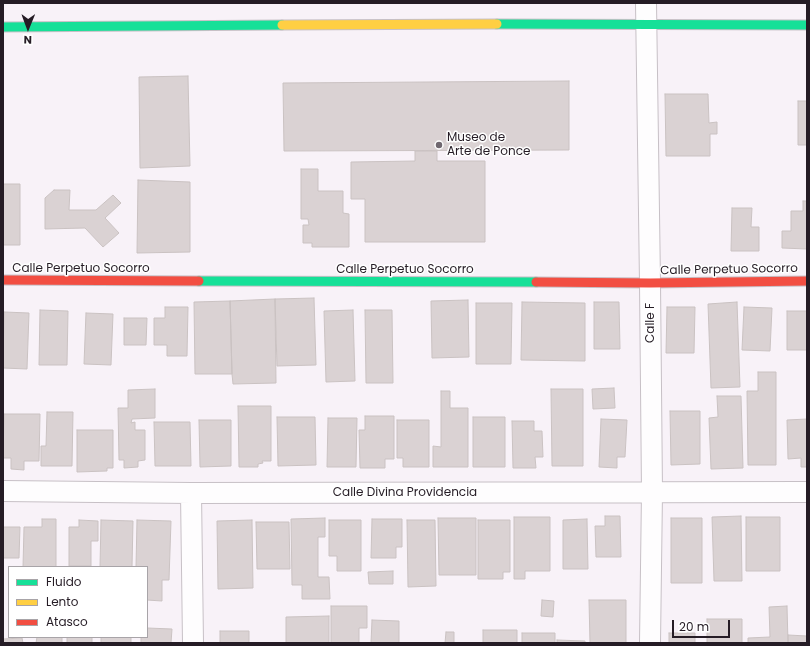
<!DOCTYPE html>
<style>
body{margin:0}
#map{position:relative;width:810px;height:646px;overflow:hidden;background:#f8f2f8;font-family:Poppins,sans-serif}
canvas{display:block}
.frame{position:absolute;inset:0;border:4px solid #251c25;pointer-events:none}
.legend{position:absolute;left:8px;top:566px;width:140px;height:72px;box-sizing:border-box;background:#fff;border:1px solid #a8a4a8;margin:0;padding:5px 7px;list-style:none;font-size:12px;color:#251c25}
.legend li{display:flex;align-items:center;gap:8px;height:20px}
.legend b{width:20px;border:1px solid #a8a4a8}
.north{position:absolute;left:8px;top:8px;width:40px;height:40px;-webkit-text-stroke:3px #fff;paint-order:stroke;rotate:181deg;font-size:11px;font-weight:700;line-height:16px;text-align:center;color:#251c25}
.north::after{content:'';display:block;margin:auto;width:14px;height:18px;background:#251c25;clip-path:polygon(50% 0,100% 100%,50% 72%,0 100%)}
.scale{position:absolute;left:672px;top:620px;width:58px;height:18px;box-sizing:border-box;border:2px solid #251c25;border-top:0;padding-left:5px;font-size:12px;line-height:14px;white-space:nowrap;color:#251c25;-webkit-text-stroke:3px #fff;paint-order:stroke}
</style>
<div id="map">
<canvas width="810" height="646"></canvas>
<div class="frame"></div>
<ul class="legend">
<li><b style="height:5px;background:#16e098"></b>Fluido</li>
<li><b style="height:5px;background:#ffcf43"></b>Lento</li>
<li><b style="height:5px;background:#f24e42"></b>Atasco</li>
</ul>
<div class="north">N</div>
<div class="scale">20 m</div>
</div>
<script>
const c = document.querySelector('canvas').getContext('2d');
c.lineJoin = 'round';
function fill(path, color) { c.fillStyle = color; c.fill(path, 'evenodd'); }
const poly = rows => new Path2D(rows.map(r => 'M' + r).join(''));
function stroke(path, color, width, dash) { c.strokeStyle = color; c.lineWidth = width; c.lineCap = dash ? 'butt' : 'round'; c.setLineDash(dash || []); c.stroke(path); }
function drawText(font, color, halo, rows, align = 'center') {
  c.font = font + ' Poppins,sans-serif'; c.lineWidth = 3; c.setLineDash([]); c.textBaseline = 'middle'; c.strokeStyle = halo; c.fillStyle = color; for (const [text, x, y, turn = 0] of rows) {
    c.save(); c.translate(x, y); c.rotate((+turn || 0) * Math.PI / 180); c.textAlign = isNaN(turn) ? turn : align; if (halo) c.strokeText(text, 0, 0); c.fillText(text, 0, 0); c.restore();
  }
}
const building = poly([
 [188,76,190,166,140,168,139,77,188,76],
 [569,81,569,150,284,151,283,83,569,81],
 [665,94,708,94,709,123,717,122,717,134,710,134,710,156,666,156,665,94],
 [798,101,807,101,807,145,798,145,798,101],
 [415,151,437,151,437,161,485,161,485,242,365,242,365,199,351,199,351,162,415,161,415,151],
 [301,169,318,169,318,191,343,191,343,213,349,214,349,247,312,247,312,243,303,243,303,225,309,225,308,219,301,219,301,169],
 [138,180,190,182,190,252,137,253,138,180],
 [3,184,20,184,20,245,3,245,3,184],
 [54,190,70,190,69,210,96,210,113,195,121,203,105,218,119,233,103,247,85,228,45,229,45,198,54,190],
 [803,201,807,201,807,249,782,248,782,231,791,231,791,211,803,211,803,201],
 [732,208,752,208,751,227,759,227,759,251,731,251,732,208],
 [314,298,316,365,277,366,275,299,314,298],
 [275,299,276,383,233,384,232,374,230,301,275,299],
 [468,300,469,357,432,358,431,301,468,300],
 [230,301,232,374,195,374,194,302,230,301],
 [522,302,585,303,585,361,521,360,522,302],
 [594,302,619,302,620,349,594,349,594,302],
 [737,302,740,387,711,388,708,304,737,302],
 [476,303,512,303,511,364,476,364,476,303],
 [165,307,188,307,187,356,167,356,167,345,154,345,154,318,165,318,165,307],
 [667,307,695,307,694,353,666,353,667,307],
 [744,307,772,308,770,351,742,350,744,307],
 [40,310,68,311,67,365,39,365,40,310],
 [353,310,355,381,326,382,324,311,353,310],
 [365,310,392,310,393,383,366,383,365,310],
 [787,311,807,311,807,350,787,350,787,311],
 [4,312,29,313,27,369,3,368,4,312],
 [86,313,113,314,111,365,84,364,86,313],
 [124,318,147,318,146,345,124,345,124,318],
 [758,372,776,372,776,465,748,465,747,391,758,391,758,372],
 [614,388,615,408,593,409,592,389,614,388],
 [155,389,155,418,132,419,131,423,135,422,135,430,145,430,145,460,138,461,138,467,124,468,124,460,119,460,118,408,128,408,128,390,155,389],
 [551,389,583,389,583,466,552,466,551,389],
 [441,391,450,391,450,408,468,408,468,467,433,467,433,446,441,447,441,391],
 [717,396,741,396,743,468,711,469,709,418,718,417,717,396],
 [238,406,271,406,271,461,262,461,263,463,258,464,258,467,239,467,238,406],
 [670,411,700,411,700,464,671,465,670,411],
 [47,412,73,412,72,466,41,466,41,446,46,446,47,412],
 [4,414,40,414,39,461,24,461,24,470,11,469,11,458,3,458,4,414],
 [365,416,394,416,394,459,385,459,385,468,360,468,359,430,365,430,365,416],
 [277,417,315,417,316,465,278,466,277,417],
 [473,417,505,417,505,467,473,467,473,417],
 [328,418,357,418,356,467,327,467,328,418],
 [601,419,627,420,625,457,617,457,617,468,599,467,601,419],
 [807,419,807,467,801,467,801,458,788,459,787,420,807,419],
 [199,420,231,420,231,466,200,467,199,420],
 [397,420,429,420,429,467,403,467,403,458,397,458,397,420],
 [512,421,534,421,534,431,542,431,543,457,535,457,536,468,513,468,512,421],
 [154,422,190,422,191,466,155,466,154,422],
 [77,430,113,430,113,468,107,468,107,471,77,472,77,430],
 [605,516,620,516,621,557,596,557,595,526,605,526,605,516],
 [741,516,742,581,714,581,712,517,741,516],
 [514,517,550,517,550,571,525,571,525,579,514,579,514,517],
 [746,517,780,517,780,571,746,571,746,517],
 [325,518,325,537,318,537,318,577,329,577,330,599,302,599,302,585,292,585,291,519,325,518],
 [438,518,476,518,476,575,439,575,438,518],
 [671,518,702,518,702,583,671,583,671,518],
 [42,519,56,519,56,567,23,567,24,527,42,527,42,519],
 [372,519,402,519,402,547,396,547,396,558,371,558,372,519],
 [587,519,588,569,563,569,563,520,587,519],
 [79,520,98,521,98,541,91,541,91,566,69,566,69,527,79,527,79,520],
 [101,520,133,521,132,567,100,567,101,520],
 [137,520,171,521,169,580,162,580,162,601,147,600,147,567,136,567,137,520],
 [252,520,253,588,218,589,217,521,252,520],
 [329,520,361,520,361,571,337,571,337,556,329,556,329,520],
 [407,520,435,520,436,586,408,587,407,520],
 [478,520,510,520,510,572,503,572,503,579,478,579,478,520],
 [256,522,289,522,290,569,257,569,256,522],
 [3,527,20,527,19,558,3,558,3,527],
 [393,571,393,584,369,584,368,572,393,571],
 [542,600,554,601,553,617,541,616,542,600],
 [589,600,626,600,626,643,590,643,589,600],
 [331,606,367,606,367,628,359,628,359,643,331,643,331,606],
 [787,606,788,643,748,643,748,638,770,637,769,607,787,606],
 [329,616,329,643,286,643,286,617,329,616],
 [707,619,742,619,742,643,707,643,707,619],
 [372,620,399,621,399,643,371,643,372,620],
 [147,628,172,629,171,643,141,643,141,637,147,637,147,628],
 [483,630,517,630,517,643,483,643,483,630],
 [220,631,249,631,249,643,220,643,220,631],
 [446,632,454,632,454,643,459,643,445,643,446,632],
 [522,633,555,633,555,643,522,643,522,633],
 [669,633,695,633,695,643,669,643,669,633],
 [788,635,807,636,807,643,788,643,788,635],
 [37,637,62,637,62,643,36,643,37,637],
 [67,637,92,637,92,643,67,643,67,637],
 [101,637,131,637,131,643,101,643,101,637],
 [22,638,23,643,3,643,3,639,22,638],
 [557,640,585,641,585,643,557,643,557,640]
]);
fill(building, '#dad2d3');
stroke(building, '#cac2c2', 1);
const street = poly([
 [646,3,650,283,652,492,650,643],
 [3,491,191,493,807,492],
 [191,493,193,643]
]);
const fast = poly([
 [497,24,807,25],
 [3,27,282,25],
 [199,281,536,282]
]);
const slow = poly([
 [282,25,497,24]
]);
const jam = poly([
 [3,280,199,281],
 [536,282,650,283,807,281]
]);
stroke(street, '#c7c0c6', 22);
stroke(fast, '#c7c0c6', 11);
stroke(slow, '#c7c0c6', 11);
stroke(jam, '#c7c0c6', 11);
stroke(street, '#fefdfe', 20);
stroke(fast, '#16e098', 9);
stroke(slow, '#ffcf43', 9);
stroke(jam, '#f24e42', 9);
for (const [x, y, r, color] of [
 [439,145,4,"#6f676f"]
]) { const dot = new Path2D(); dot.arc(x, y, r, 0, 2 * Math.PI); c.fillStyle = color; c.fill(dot); stroke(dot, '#fff', 1.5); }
drawText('12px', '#251c25', '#fff', [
 ["Museo de",447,138],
 ["Arte de Ponce",447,152]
], 'left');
drawText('12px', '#251c25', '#fff', [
 ["Calle Perpetuo Socorro",81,269],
 ["Calle Perpetuo Socorro",405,270],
 ["Calle Perpetuo Socorro",729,270,-1],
 ["Calle F",651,323,-90],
 ["Calle Divina Providencia",405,493]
]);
</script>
